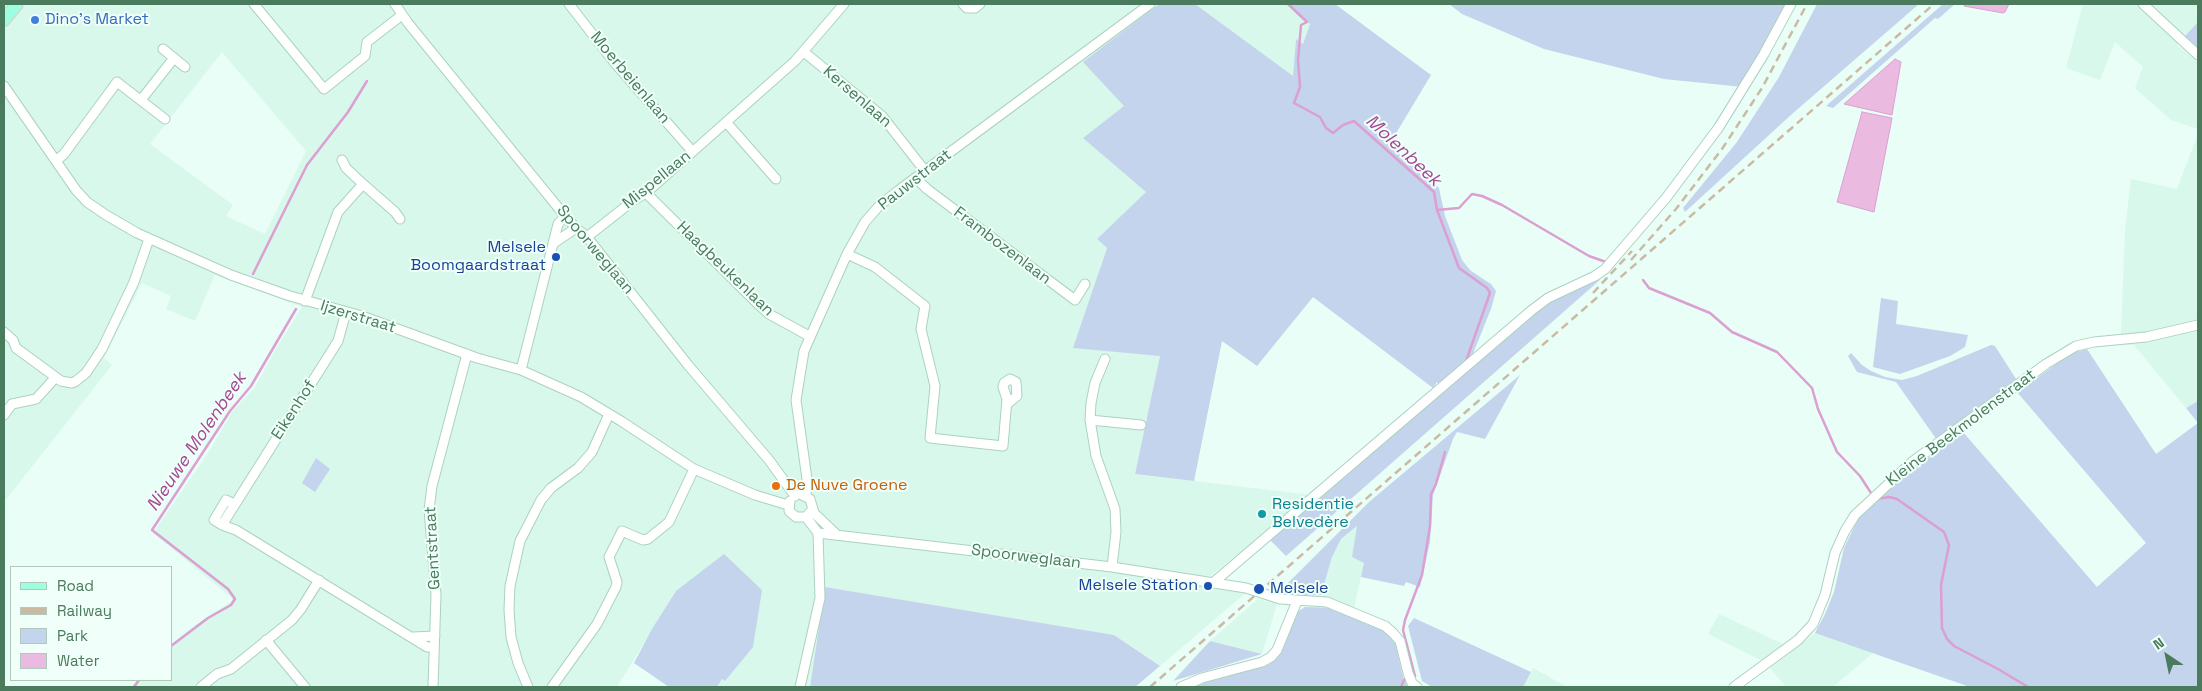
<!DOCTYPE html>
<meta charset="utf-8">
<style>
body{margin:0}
#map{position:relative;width:2202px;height:691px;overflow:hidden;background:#e8fef6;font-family:"Space Grotesk",sans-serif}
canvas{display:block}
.frame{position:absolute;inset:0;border:5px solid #497b5c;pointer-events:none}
.legend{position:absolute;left:10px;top:566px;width:162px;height:115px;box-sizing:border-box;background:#f0fff9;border:1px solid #adcaba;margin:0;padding:6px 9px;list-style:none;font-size:15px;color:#497b5c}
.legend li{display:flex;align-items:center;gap:10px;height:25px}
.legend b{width:25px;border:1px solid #adcaba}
.north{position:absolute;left:2142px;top:631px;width:50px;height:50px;-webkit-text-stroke:4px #f0fff9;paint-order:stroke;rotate:326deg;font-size:14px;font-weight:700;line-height:20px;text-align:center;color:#497b5c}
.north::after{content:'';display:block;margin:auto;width:18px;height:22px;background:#497b5c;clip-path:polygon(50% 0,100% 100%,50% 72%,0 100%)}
</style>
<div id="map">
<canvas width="2202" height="691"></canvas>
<div class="frame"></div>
<ul class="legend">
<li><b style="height:6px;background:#9effde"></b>Road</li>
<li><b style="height:6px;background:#cabaa4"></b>Railway</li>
<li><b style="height:14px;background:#c4d4ed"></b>Park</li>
<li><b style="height:14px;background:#eabae1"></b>Water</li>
</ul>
<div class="north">N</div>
</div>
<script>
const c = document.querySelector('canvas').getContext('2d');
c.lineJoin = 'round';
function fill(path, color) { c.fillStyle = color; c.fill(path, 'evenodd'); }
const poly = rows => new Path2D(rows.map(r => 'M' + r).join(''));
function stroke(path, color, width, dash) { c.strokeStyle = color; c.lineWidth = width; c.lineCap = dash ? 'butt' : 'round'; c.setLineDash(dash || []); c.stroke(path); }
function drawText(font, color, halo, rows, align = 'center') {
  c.font = font + ' "Space Grotesk",sans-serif'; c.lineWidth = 4; c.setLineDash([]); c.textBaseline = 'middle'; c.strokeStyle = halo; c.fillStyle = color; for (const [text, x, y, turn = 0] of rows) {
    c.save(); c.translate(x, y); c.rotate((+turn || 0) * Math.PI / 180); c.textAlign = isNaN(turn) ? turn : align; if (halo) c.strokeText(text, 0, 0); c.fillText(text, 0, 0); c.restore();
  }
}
fill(poly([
 [4,4,1159,4,1150,12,1125,106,1084,138,1146,192,1097,239,1107,248,1099,270,1160,356,1135,474,1312,495,1209,577,1255,585,1160,666,1114,635,825,587,810,687,717,687,722,679,725,681,676,591,617,687,131,687,137,680,171,680,171,645,194,626,232,601,232,598,153,533,210,450,232,412,255,387,274,352,302,307,215,275,195,321,166,309,171,296,142,283,104,358,112,365,4,502],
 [222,52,306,151,265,234,226,216,233,205,150,144],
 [1195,4,1287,4,1310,24,1303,44,1296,40,1293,77],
 [2083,4,2198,4,2198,22,2177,45,2198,62,2198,129,2171,120,2135,88,2143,67,2115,42,2100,80,2066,68],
 [2198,134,2198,401,2186,408,2134,345,2124,345,2121,335,2125,229,2131,179,2177,189],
 [1358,525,1352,557,1364,563,1354,608,1321,595,1332,557,1341,539],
 [1258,599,1277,604,1262,654,1210,641],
 [1719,614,1787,646,1765,662,1708,634],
 [1815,633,1874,652,1833,687,1786,687,1770,668],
 [1533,668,1567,687,1523,687]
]), '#d8f8eb');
fill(poly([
 [1159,4,1195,4,1293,76,1296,39,1303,44,1310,24,1287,4,1335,4,1431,75,1389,145,1439,188,1445,216,1462,260,1471,271,1491,284,1496,291,1491,309,1470,361,1441,386,1437,382,1433,388,1313,297,1257,366,1222,341,1194,481,1135,474,1160,356,1073,348,1107,248,1097,239,1146,192,1083,138,1124,106,1083,62],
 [1449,4,1789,4,1743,87,1664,79,1544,49,1462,14],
 [1817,4,1919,4,1792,114,1685,212,1683,208,1737,142,1779,77],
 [1943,4,1955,4,1938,19,1935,18,1833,108,1826,106],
 [2198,22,2198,48,2185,36],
 [1601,279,1286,556,1269,539,1535,314,1555,298],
 [1881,298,1898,301,1896,324,1968,335,1965,347,1950,356,1900,374,1873,367],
 [1991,345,1995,346,2016,379,2017,383,1937,440,1896,382,1857,372,1848,356,1851,353,1862,365,1871,371,1885,377,1902,380,1917,376],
 [2087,349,2156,454,2198,423,2186,408,2198,401,2198,687,1970,687,1815,633,1825,614,1834,592,1844,548,1858,519,1897,481,1963,432,2097,587,2146,543,2017,392,2072,353],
 [1520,375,1485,439,1457,432,1453,439,1433,495,1430,542,1420,587,1406,582,1404,586,1361,577,1364,563,1352,557,1357,526,1341,539,1332,557,1321,595,1292,596,1284,594,1288,583,1369,502],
 [316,458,330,469,315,492,302,483],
 [724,554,762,590,753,647,725,681,722,679,717,687,669,687,634,663,652,629,676,591],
 [825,587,1114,635,1160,666,1135,687,810,687],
 [1305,607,1339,608,1387,632,1395,642,1403,677,1408,687,1190,687,1270,664,1278,656,1297,612],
 [1414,618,1531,672,1523,687,1432,687,1422,681,1408,626],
 [1210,641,1262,654,1173,681]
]), '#c4d4ed');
const water = poly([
 [1965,4,2009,4,2005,12,2003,13,1964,6,1965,4],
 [1895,59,1901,62,1892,115,1844,104,1895,59],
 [1862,112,1892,118,1874,212,1837,202,1862,112]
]);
fill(water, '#eabae1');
stroke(water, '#dc9fd1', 1);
stroke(poly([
 [1288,4,1307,22,1301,25,1298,60,1300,87,1294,103,1320,117,1326,128,1333,133,1343,125,1354,121,1434,192,1437,210,1459,268,1487,288,1490,293,1466,361],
 [1437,210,1459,208,1472,194,1482,196,1502,205,1589,256,1606,262],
 [253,274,307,165,348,112,367,81],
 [1643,280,1649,288,1710,313,1732,332,1777,352,1812,388,1818,409,1837,452,1860,476,1871,493],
 [1877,499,1889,497,1897,499,1944,532,1949,545,1941,585,1942,628,1947,639,1954,646,1998,669,2028,687],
 [171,646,208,618,231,605,235,599,228,589,152,530,230,411,251,386,296,309],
 [1412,677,1415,676,1403,630,1405,620,1422,575,1430,526,1431,494,1436,484,1445,452],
 [134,687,139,680],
 [1401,687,1404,680,1407,679]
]), '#dc9fd1', 2.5);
const minor = poly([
 [254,4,324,89,365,56,367,42,402,15],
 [395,4,408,23,565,216,576,228,587,237,688,365,769,460,795,496],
 [569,4,614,62,692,151],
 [963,4,967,8,975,8,980,4],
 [2143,4,2198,55],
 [163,49,185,67],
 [804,52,882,116,925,171],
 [4,86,76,190,87,202,106,215,137,233,231,275,290,296,362,316,477,358,521,370,581,397,621,421,694,469,755,495,788,505],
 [141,100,174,58],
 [726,122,776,179],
 [342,160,346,168,363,184],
 [56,161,64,154,117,82,165,119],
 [916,178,927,189,1075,300,1085,284],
 [646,193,759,305,769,314,809,336],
 [587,237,634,200,646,193,795,61,844,4],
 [554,243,576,228],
 [847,254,875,267,925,306,921,329,935,386,930,438,1003,446,1007,399,1003,387,1004,383,1010,379,1016,382,1017,396,1007,404],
 [305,301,338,212,363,184,395,212,400,219],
 [346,312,338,341,222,525,236,530,427,647,434,647],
 [4,332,13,340,16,348,61,381,72,383,76,381,86,373,102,349,134,282,149,239],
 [1105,359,1095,383,1091,403,1090,420,1096,456,1115,509,1116,532,1112,567],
 [521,370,558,224,565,216],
 [4,415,12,404,36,399,55,378],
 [1090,420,1141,425],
 [800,494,810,499,814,513,836,534],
 [806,495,807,479,796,400,804,351,847,254,865,222,879,206,899,190,1150,4],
 [790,501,789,511,796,517,806,517,812,510],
 [222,525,214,520,226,500,234,504],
 [818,533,1112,567,1246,588,1280,599,1327,602,1385,626,1393,633,1400,641,1408,673,1412,683,1417,687],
 [1214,582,1532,310,1548,298,1595,276,1605,269,1666,198,1719,127,1764,54,1791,4],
 [413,637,435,636],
 [266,640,305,687],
 [201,687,217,674,231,669,292,620,301,609,319,580],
 [433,687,436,595,429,510,432,486,467,354],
 [528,687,518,663,511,637,509,610,510,586,520,541,541,500,551,488,578,468,592,452,609,414],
 [552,687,597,624,616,587,617,582,609,557,622,531,643,540,648,539,669,522,694,469],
 [800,687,820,598,818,533,806,517],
 [1181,687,1202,678,1262,662,1271,657,1277,650,1297,601],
 [1734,687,1798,640,1813,624,1825,595,1835,553,1845,531,1855,515,1912,462,2046,364,2076,346,2094,342,2146,337,2198,325]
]);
const major = poly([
 [4,20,17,4]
]);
stroke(minor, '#acd2be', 11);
stroke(major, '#ccdad1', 14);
stroke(minor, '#fff', 9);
stroke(major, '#9effde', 11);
stroke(poly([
 [1631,260,1676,209,1722,149,1762,88,1807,4],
 [1593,293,1632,251],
 [1150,687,1934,4]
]), '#cabaa4', 2.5, [8, 5]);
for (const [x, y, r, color] of [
 [35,20,5,"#3f7fe0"],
 [556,257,5,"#1a4fb4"],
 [776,486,5,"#e8710a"],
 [1262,514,5,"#0f9aa8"],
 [1208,586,5,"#1a4fb4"],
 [1259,589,6,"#1a4fb4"]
]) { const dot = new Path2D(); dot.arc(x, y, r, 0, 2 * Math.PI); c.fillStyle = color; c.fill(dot); stroke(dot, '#f0fff9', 2); }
drawText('16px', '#366cbe', '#f0fff9', [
 ["Dino's Market",45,20]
], 'left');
drawText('16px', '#497b5c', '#f0fff9', [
 ["Moerbeienlaan",630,78,50],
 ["Kersenlaan",857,97,41],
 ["Mispellaan",657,180,-39],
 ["Pauwstraat",915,180,-38],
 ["Frambozenlaan",1002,246,37],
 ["Spoorweglaan",595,250,50],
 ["Haagbeukenlaan",725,269,44],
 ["Ijzerstraat",358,317,17],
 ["Eikenhof",294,410,-57],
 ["Kleine Beekmolenstraat",1961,428,-37],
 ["Gentstraat",433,548,-93],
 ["Spoorweglaan",1026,557,7]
]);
drawText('16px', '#164399', '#f0fff9', [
 ["Melsele",546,248],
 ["Boomgaardstraat",546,266],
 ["Melsele Station",1198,586],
 ["Melsele",1270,589,"left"]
], 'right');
drawText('16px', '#c56008', '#f0fff9', [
 ["De Nuve Groene",786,486]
], 'left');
drawText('16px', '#0d838f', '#f0fff9', [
 ["Residentie",1272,505],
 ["Belvedère",1272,523]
], 'left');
drawText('italic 18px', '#a64993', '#f0fff9', [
 ["Molenbeek",1403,151,43],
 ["Nieuwe Molenbeek",197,442,-56]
]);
</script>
